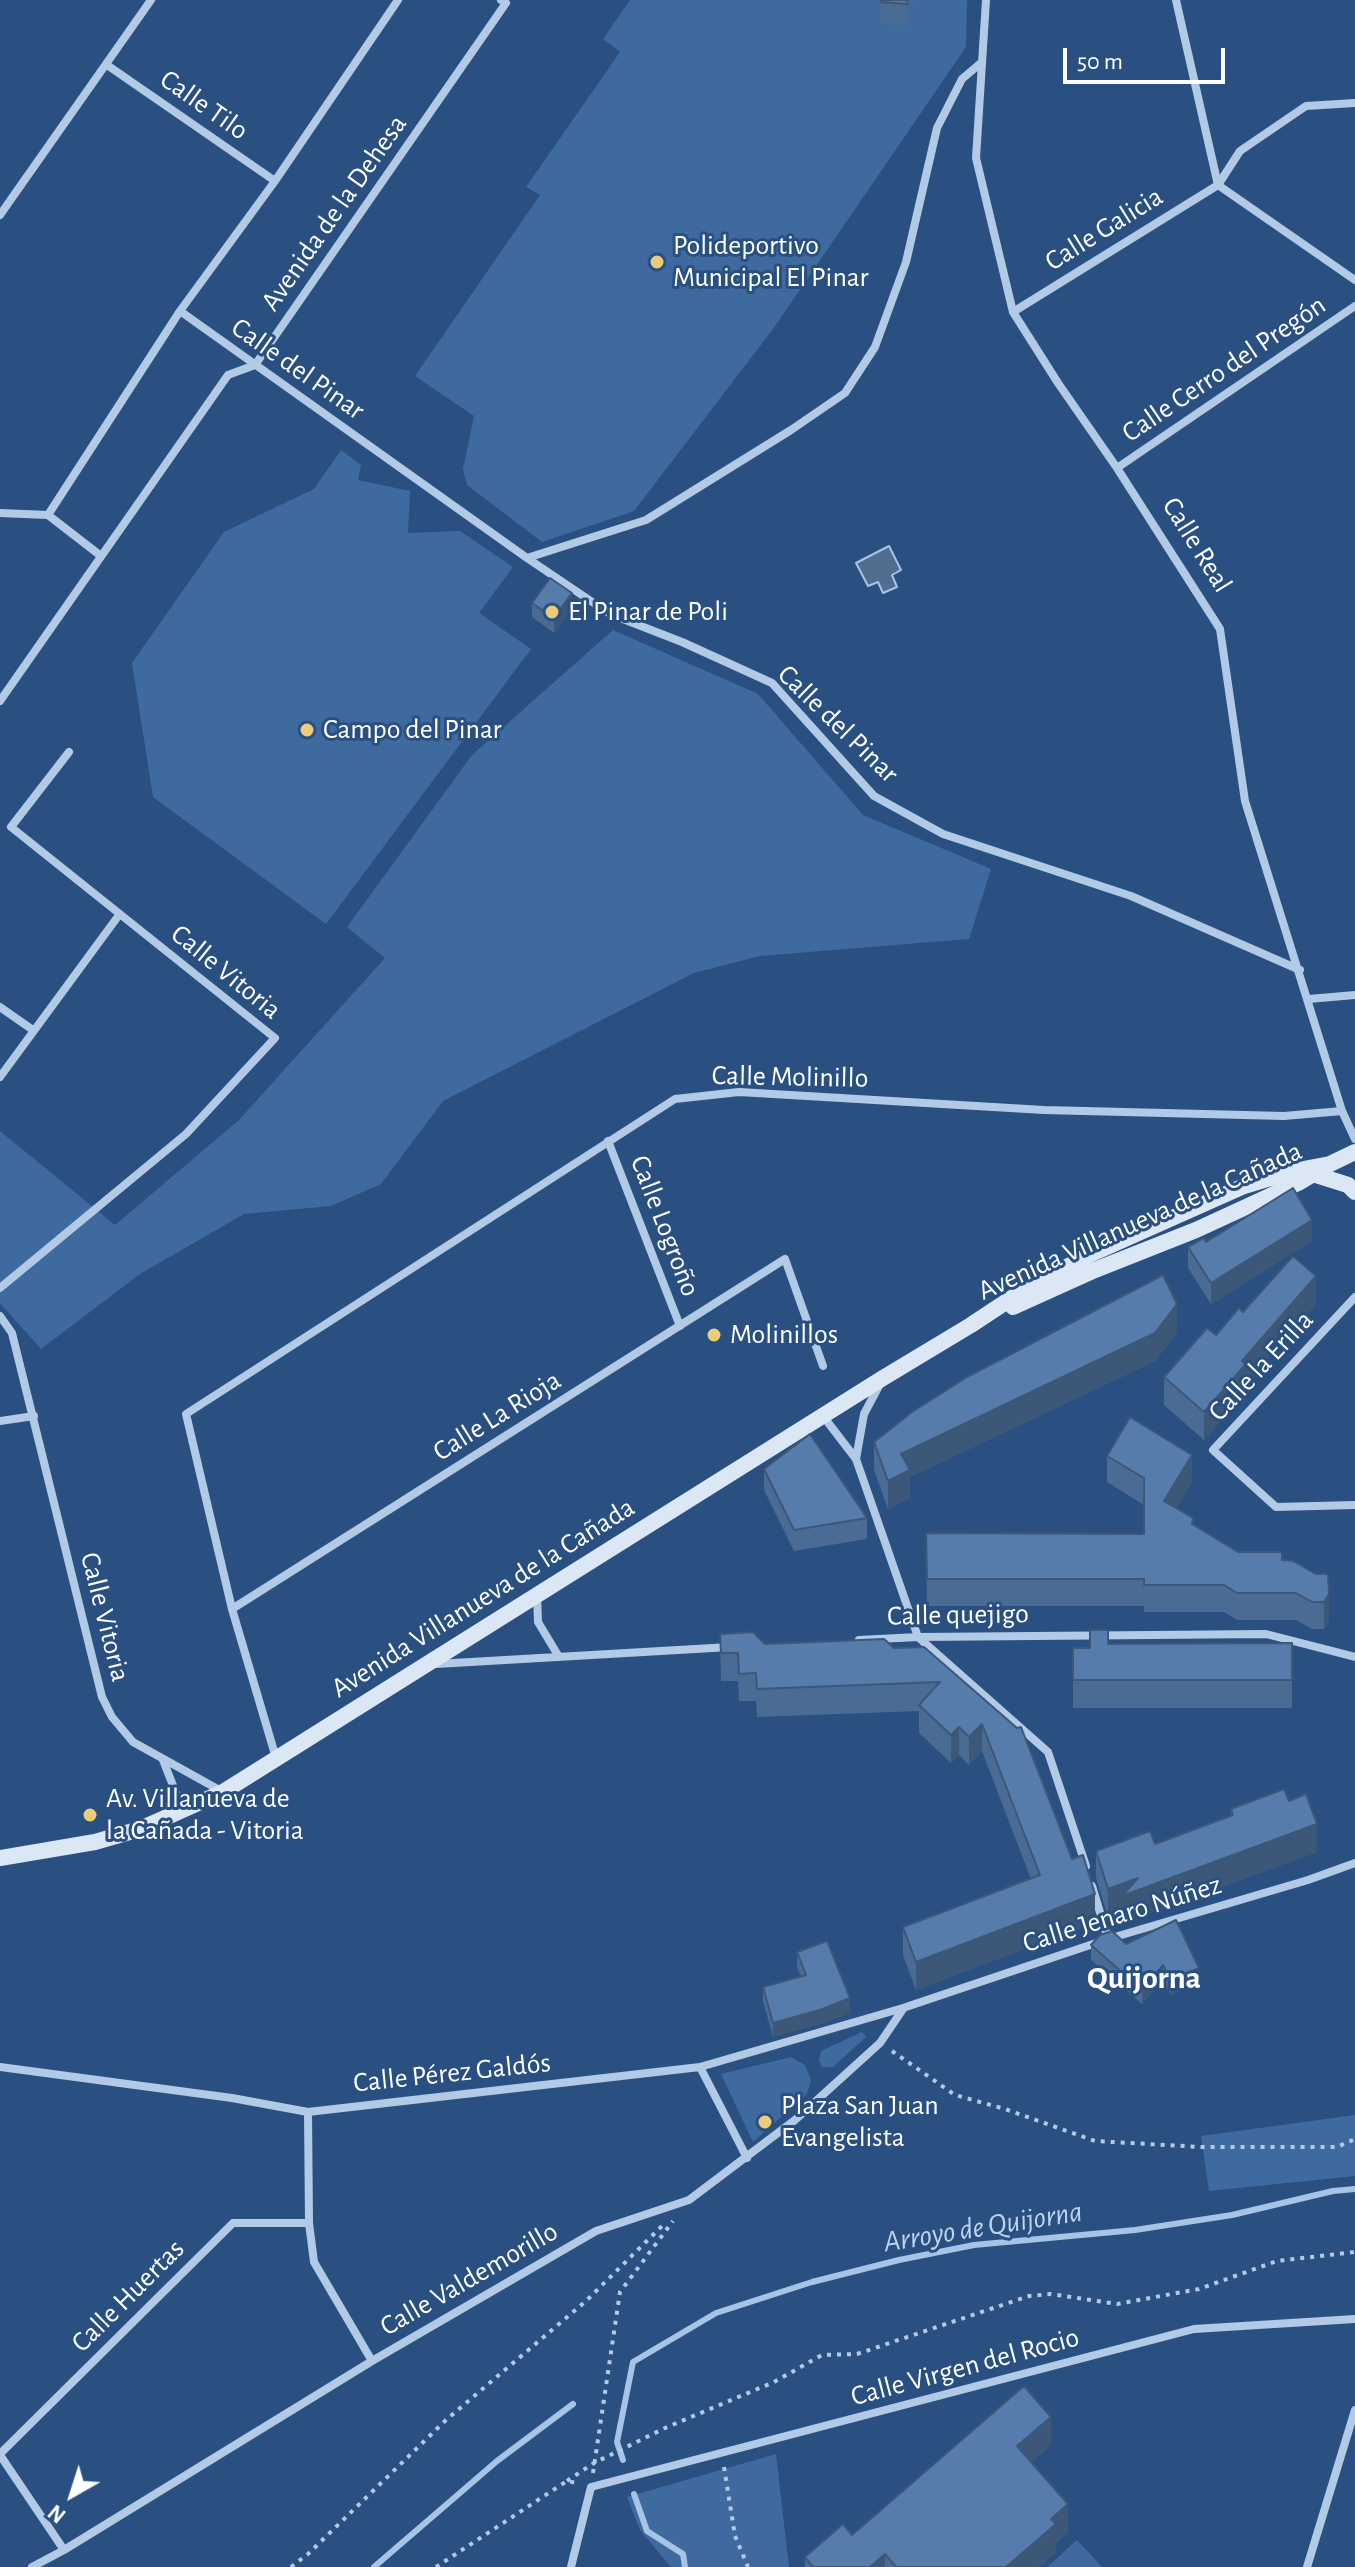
<!DOCTYPE html>
<meta charset="utf-8">
<style>
body{margin:0}
#map{position:relative;width:1355px;height:2567px;overflow:hidden;background:#2a5082;font-family:"Alegreya Sans",sans-serif}
canvas{display:block}
.north{position:absolute;left:32px;top:2455px;width:80px;height:80px;-webkit-text-stroke:6px #2a5082;paint-order:stroke;rotate:219deg;font-size:22px;font-weight:700;line-height:32px;text-align:center;color:#fff}
.north::after{content:'';display:block;margin:auto;width:28px;height:36px;background:#fff;clip-path:polygon(50% 0,100% 100%,50% 72%,0 100%)}
.scale{position:absolute;left:1063px;top:48px;width:162px;height:36px;box-sizing:border-box;border:4px solid #fff;border-top:0;padding-left:10px;font-size:24px;line-height:28px;white-space:nowrap;color:#fff;-webkit-text-stroke:6px #2a5082;paint-order:stroke}
</style>
<div id="map">
<canvas width="1355" height="2567"></canvas>
<div class="north">N</div>
<div class="scale">50 m</div>
</div>
<script>
const c = document.querySelector('canvas').getContext('2d');
c.lineJoin = 'round';
function fill(path, color) { c.fillStyle = color; c.fill(path, 'evenodd'); }
const poly = rows => new Path2D(rows.map(r => 'M' + r).join(''));
function stroke(path, color, width, dash) { c.strokeStyle = color; c.lineWidth = width; c.lineCap = dash ? 'butt' : 'round'; c.setLineDash(dash || []); c.stroke(path); }
function drawText(font, color, halo, rows, align = 'center') {
  c.font = font + ' "Alegreya Sans",sans-serif'; c.lineWidth = 6; c.setLineDash([]); c.textBaseline = 'middle'; c.strokeStyle = halo; c.fillStyle = color; for (const [text, x, y, turn = 0] of rows) {
    c.save(); c.translate(x, y); c.rotate((+turn || 0) * Math.PI / 180); c.textAlign = isNaN(turn) ? turn : align; if (halo) c.strokeText(text, 0, 0); c.fillText(text, 0, 0); c.restore();
  }
}
fill(poly([
 [630,0,967,0,966,47,773,329,634,511,542,542,467,485,463,469,474,416,415,376,540,195,526,187,620,52,603,39],
 [341,450,361,465,358,480,410,491,408,533,460,531,513,567,479,613,531,649,326,924,153,797,132,663,224,532,314,489],
 [613,630,758,694,863,815,991,869,969,939,760,956,694,973,443,1101,381,1184,331,1206,244,1214,140,1274,41,1349,0,1303,0,1131,115,1225,239,1120,385,958,347,927,472,755],
 [862,2032,866,2037,833,2067,822,2067,819,2060,821,2051],
 [791,2057,805,2065,811,2080,807,2094,753,2142,721,2074],
 [1355,2115,1355,2176,1209,2191,1201,2136],
 [776,2454,789,2567,671,2567,640,2530,627,2497],
 [1077,2540,1102,2567,1047,2567]
]), '#3f6a9f');
const water = poly([
 [889,546,901,570,892,575,897,587,883,593,878,582,868,586,856,563,889,546]
]);
fill(water, '#526d90');
stroke(water, '#a7c4e6', 2);
stroke(poly([
 [623,2460,617,2442,633,2362,716,2313,812,2282,899,2260,974,2245,1135,2230,1232,2215,1333,2191,1355,2189],
 [634,2494,647,2531,683,2554,685,2567],
 [374,2567,497,2461,573,2404]
]), '#a7c4e6', 6);
stroke(poly([
 [892,2051,955,2095,1005,2109,1095,2141,1201,2147,1337,2147,1355,2139],
 [724,2467,735,2536,748,2567],
 [593,2473,620,2292,673,2221],
 [567,2481,594,2463,665,2428,774,2382,822,2355,857,2354,1029,2296,1051,2294,1117,2304,1199,2289,1277,2261,1355,2252],
 [291,2567,308,2554,446,2420,586,2301,664,2224],
 [436,2567,567,2481,577,2483]
]), '#b3cae6', 4, [4, 6]);
stroke(poly([
 [986,0,976,158,1013,312,1058,383,1117,468,1220,629,1245,801,1342,1111,1355,1139],
 [1176,0,1218,185,1355,280],
 [107,65,275,181],
 [0,215,151,0],
 [180,311,527,558,610,614,682,642,772,683,874,796,943,834,1131,896,1300,970],
 [1013,312,1218,185,1240,151,1306,106,1355,103],
 [1117,468,1355,306],
 [0,513,48,515],
 [48,515,180,311,275,181,398,0],
 [48,515,101,556],
 [527,558,646,520,791,430,845,393,875,347,906,262,937,128,962,79,982,62],
 [0,701,228,375,255,365,506,3,501,0],
 [1309,999,1355,995],
 [0,1007,33,1030],
 [0,1077,119,915],
 [608,1141,680,1326],
 [0,1288,186,1134,275,1038,11,827,69,752],
 [1355,1297,1213,1450,1276,1507,1355,1505],
 [0,1316,12,1333,102,1697,112,1717,133,1742,223,1792],
 [823,1416,856,1459,918,1637,1048,1752,1086,1866],
 [0,1421,34,1416],
 [856,1459,864,1414,880,1384],
 [537,1595,538,1622,559,1657],
 [232,1609,785,1259,823,1366],
 [859,1640,918,1637,1266,1634,1355,1657],
 [436,1664,730,1647],
 [276,1758,232,1609,186,1414,675,1099,739,1092,1044,1110,1284,1116,1342,1111],
 [163,1760,183,1811],
 [1092,1886,1108,1939],
 [0,2067,232,2098,308,2112,700,2067,903,2008,1108,1939,1308,1880,1355,1863],
 [700,2067,747,2158],
 [308,2112,309,2223,314,2262,372,2361],
 [0,2454,233,2223,309,2223],
 [0,2455,64,2550],
 [32,2567,64,2550,372,2361,596,2231,689,2200,795,2120,880,2043,903,2009],
 [571,2567,591,2487,1194,2329,1355,2319],
 [1307,2567,1355,2410]
]), '#b3cae6', 8);
stroke(poly([
 [1313,1174,1348,1185,1355,1192],
 [1013,1307,1095,1270,1196,1230,1298,1183,1330,1164,1355,1152],
 [0,1858,95,1842,140,1829,223,1792,883,1378,971,1325,1027,1288,1089,1255,1244,1186,1293,1171,1330,1164]
]), '#dce7f6', 16);
fill(poly([
 [881,0,915,0,915,3,908,3,907,25,881,24],
 [532,603,572,607,554,633,532,617],
 [1312,1241,1211,1304,1188,1268,1188,1247,1206,1242],
 [1316,1304,1246,1383,1246,1392,1204,1440,1164,1405,1164,1377,1216,1335],
 [1177,1332,1155,1361,910,1477,910,1498,888,1509,874,1470,874,1442],
 [1107,1456,1192,1482,1176,1508,1193,1524,1238,1552,1282,1560,1316,1574,1329,1621,1324,1629,1312,1629,1296,1620,1237,1620,1224,1612,1144,1612,1144,1606,927,1606,926,1533,1144,1534,1144,1505,1107,1482],
 [764,1469,867,1518,867,1539,794,1551,764,1490],
 [720,1634,765,1644,894,1648,1017,1728,1095,1922,916,1990,903,1955,903,1927,1031,1879,982,1751,969,1765,959,1755,951,1763,919,1733,919,1711,757,1717,756,1701,739,1701,738,1681,721,1681],
 [1292,1643,1292,1708,1073,1708,1073,1648,1090,1648,1108,1644],
 [1289,1801,1317,1852,1122,1923,1122,1911,1108,1917,1096,1878,1096,1851,1155,1844,1231,1816,1231,1809],
 [1126,1944,1199,1982,1171,1995,1163,1979,1142,2004,1091,1960,1091,1945],
 [797,1952,850,2013,820,2024,773,2037,763,2001,763,1987,801,1976,797,1967],
 [1051,2445,1031,2462,1068,2532,1056,2543,1056,2552,1039,2567,805,2567,805,2557]
]), '#4a6b94');
fill(poly([
 [572,593,572,607,554,633,554,618],
 [1312,1220,1312,1241,1211,1304,1211,1283],
 [1316,1276,1316,1304,1246,1383,1246,1392,1204,1440,1204,1412,1242,1361],
 [1177,1304,1177,1332,1155,1361,910,1477,910,1498,888,1509,888,1481,901,1454],
 [1192,1455,1192,1482,1164,1528,1164,1501],
 [1329,1594,1329,1621,1324,1629,1324,1602],
 [982,1724,982,1751,969,1765,969,1737],
 [959,1727,959,1755,951,1763,951,1735],
 [1317,1824,1317,1852,1122,1923,1122,1911,1108,1917,1108,1889,1138,1878],
 [1095,1894,1095,1922,916,1990,916,1962],
 [1163,1965,1163,1979,1142,2004,1142,1990],
 [1199,1968,1199,1982,1171,1995,1171,1981],
 [850,1998,850,2013,820,2024,773,2037,773,2023],
 [1051,2417,1051,2445,1017,2474,1017,2446],
 [1068,2504,1068,2532,1056,2543,1056,2552,1039,2567,1006,2567,1051,2519],
 [885,2554,885,2567,870,2567]
]), '#3c5778');
const building = poly([
 [881,0,908,0,907,4,881,2,881,0],
 [550,578,572,593,554,618,532,603,550,578],
 [1293,1188,1312,1220,1211,1283,1188,1247,1204,1238,1206,1242,1293,1188],
 [1293,1256,1316,1276,1242,1361,1246,1364,1204,1412,1164,1377,1207,1328,1216,1335,1239,1308,1243,1312,1293,1256],
 [1163,1275,1177,1304,1155,1333,901,1454,910,1470,888,1481,874,1442,912,1412,967,1377,1163,1275],
 [1130,1417,1192,1455,1164,1501,1193,1518,1192,1524,1238,1552,1282,1552,1282,1560,1293,1561,1316,1574,1328,1574,1329,1594,1324,1602,1312,1602,1296,1593,1237,1593,1224,1585,1144,1585,1144,1579,927,1579,926,1533,1144,1534,1144,1478,1107,1456,1130,1417],
 [810,1434,867,1518,794,1530,764,1469,810,1434],
 [1090,1630,1108,1630,1108,1644,1292,1643,1292,1680,1073,1680,1073,1648,1090,1648,1090,1630],
 [753,1632,765,1644,884,1639,894,1648,924,1647,1017,1728,1021,1727,1072,1859,1083,1855,1095,1894,916,1962,903,1927,1040,1875,982,1724,969,1737,959,1727,951,1735,919,1705,940,1682,757,1689,756,1673,739,1674,738,1653,721,1653,720,1634,753,1632],
 [1284,1789,1289,1801,1306,1794,1317,1824,1122,1896,1138,1878,1108,1889,1096,1851,1150,1831,1155,1844,1233,1815,1231,1809,1284,1789],
 [1176,1920,1199,1968,1171,1981,1163,1965,1142,1990,1091,1945,1100,1935,1112,1931,1126,1944,1176,1920],
 [827,1941,850,1998,820,2010,773,2023,763,1987,806,1975,797,1952,827,1941],
 [1024,2386,1051,2417,1017,2446,1068,2504,1051,2519,1056,2524,1006,2567,896,2567,885,2554,870,2567,813,2567,805,2557,843,2524,852,2535,1024,2386]
]);
fill(building, '#567cac');
stroke(building, '#3c5778', 2);
for (const [x, y, r, color] of [
 [657,262,8,"#eccb7a"],
 [552,612,8,"#eccb7a"],
 [307,730,8,"#eccb7a"],
 [714,1335,8,"#eccb7a"],
 [90,1815,8,"#eccb7a"],
 [765,2122,8,"#eccb7a"]
]) { const dot = new Path2D(); dot.arc(x, y, r, 0, 2 * Math.PI); c.fillStyle = color; c.fill(dot); stroke(dot, '#2a5082', 3); }
drawText('28px', '#fff', '#2a5082', [
 ["Calle Tilo",204,105,35],
 ["Avenida de la Dehesa",334,213,-55],
 ["Calle Galicia",1104,229,-32],
 ["Calle del Pinar",298,369,35],
 ["Calle Cerro del Pregón",1224,369,-34],
 ["Calle Real",1197,545,58],
 ["Calle del Pinar",838,724,44],
 ["Calle Vitoria",226,972,39],
 ["Calle Molinillo",790,1077,1],
 ["Avenida Villanueva de la Cañada",1140,1221,-24],
 ["Calle Logroño",665,1226,69],
 ["Calle la Erilla",1261,1366,-47],
 ["Calle La Rioja",497,1416,-32],
 ["Avenida Villanueva de la Cañada",483,1598,-32],
 ["Calle quejigo",958,1615,-1],
 ["Calle Vitoria",105,1617,76],
 ["Calle Jenaro Núñez",1122,1914,-17],
 ["Calle Pérez Galdós",452,2073,-6],
 ["Calle Valdemorillo",469,2279,-30],
 ["Calle Huertas",128,2296,-45],
 ["Calle Virgen del Rocio",965,2367,-15]
]);
drawText('28px', '#fff', '#2a5082', [
 ["Polideportivo",673,246],
 ["Municipal El Pinar",673,278],
 ["El Pinar de Poli",568,612],
 ["Campo del Pinar",323,730],
 ["Molinillos",730,1335],
 ["Av. Villanueva de",106,1799],
 ["la Cañada - Vitoria",106,1831],
 ["Plaza San Juan",781,2106],
 ["Evangelista",781,2138]
], 'left');
drawText('italic 30px', '#bed4ed', '#2a5082', [
 ["Arroyo de Quijorna",983,2227,-9]
]);
drawText('bold 32px', '#fff', '#2a5082', [
 ["Quijorna",1144,1978]
]);
</script>
